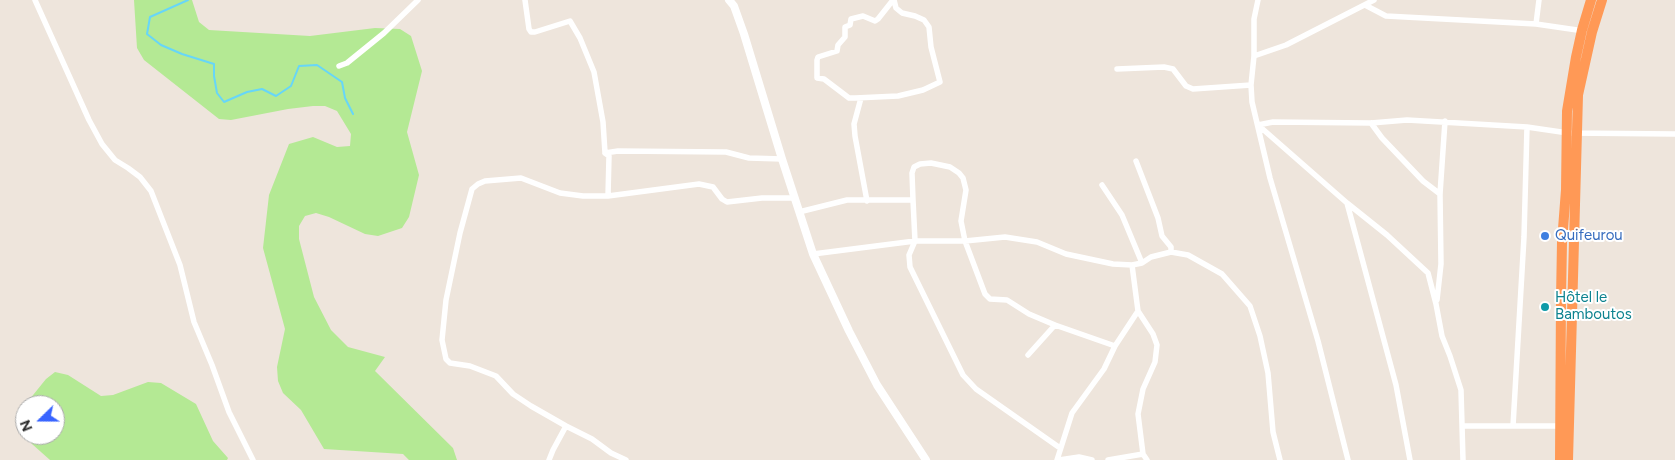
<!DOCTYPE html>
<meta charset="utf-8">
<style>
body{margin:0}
#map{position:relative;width:1675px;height:460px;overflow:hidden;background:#eee5dc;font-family:Figtree,sans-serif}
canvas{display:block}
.north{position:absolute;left:15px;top:395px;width:50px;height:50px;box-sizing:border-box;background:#fff;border:1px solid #aaa;border-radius:50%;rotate:248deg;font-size:14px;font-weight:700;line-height:20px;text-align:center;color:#2b2b2b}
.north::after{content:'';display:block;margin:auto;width:18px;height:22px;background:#3864ff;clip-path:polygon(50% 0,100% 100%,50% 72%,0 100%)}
</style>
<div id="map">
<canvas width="1675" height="460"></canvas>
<div class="north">N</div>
</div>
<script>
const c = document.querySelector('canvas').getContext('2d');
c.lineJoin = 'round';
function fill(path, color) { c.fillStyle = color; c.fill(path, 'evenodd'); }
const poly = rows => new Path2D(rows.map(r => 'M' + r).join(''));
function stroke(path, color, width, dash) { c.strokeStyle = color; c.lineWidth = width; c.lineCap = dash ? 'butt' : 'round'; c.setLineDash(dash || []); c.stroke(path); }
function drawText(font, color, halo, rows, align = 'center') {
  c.font = font + ' Figtree,sans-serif'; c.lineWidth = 4; c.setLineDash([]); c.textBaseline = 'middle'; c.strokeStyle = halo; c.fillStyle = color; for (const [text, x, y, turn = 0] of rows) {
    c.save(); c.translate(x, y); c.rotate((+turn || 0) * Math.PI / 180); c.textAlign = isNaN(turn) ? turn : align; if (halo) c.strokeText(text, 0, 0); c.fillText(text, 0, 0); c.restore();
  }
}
fill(poly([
 [134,0,192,0,199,22,209,30,310,36,375,28,400,29,411,36,422,71,407,132,419,175,409,217,402,228,378,236,365,234,329,217,316,213,305,216,299,226,299,239,314,297,331,330,348,347,385,357,375,371,453,448,457,460,409,460,403,454,324,449,301,410,283,393,278,381,277,367,285,329,263,248,269,195,289,144,313,137,337,147,350,146,351,134,337,111,325,106,313,106,288,109,231,120,219,119,144,60,137,48],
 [55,372,68,375,101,396,113,395,148,382,161,383,196,404,213,441,228,458,227,460,50,460,32,444,28,435,55,435,55,405,25,405,46,379]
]), '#b4e994');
stroke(poly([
 [188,0,150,17,147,34,161,45,182,54,214,64,214,76,217,93,224,102,247,92,262,89,276,96,291,86,299,66,317,65,342,82,345,98,353,114]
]), '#67d6f8', 2);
stroke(poly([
 [35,0,89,120,102,144,115,160,128,168,140,177,151,191,180,265,194,322,212,365,229,412,253,460],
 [525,0,529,29,531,32,535,32,570,21,580,38,594,72,603,122,605,153,618,151,726,152,749,158,782,159],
 [893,0,878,19,875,21,863,16,851,19,850,25,845,27,845,37,838,45,837,51,818,57,817,60,817,78,824,79,849,98,855,98,898,96,923,90,940,82,931,47,929,27,924,20,915,16,902,13,896,8,894,0],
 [1258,0,1254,19,1254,56,1251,85,1252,102,1270,178,1318,341,1348,460],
 [1365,5,1386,16,1536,24,1584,31],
 [1536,24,1539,0],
 [1254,56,1286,45,1374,0],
 [339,66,347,63,384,33,418,0],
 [1117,69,1164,67,1173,69,1186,86,1193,89,1251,85],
 [861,98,854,124,855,136,867,201],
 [1371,123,1382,138,1423,181,1440,194],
 [1258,125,1273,122,1371,123,1407,120,1527,127,1568,133,1675,134],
 [1258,125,1347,203,1387,235,1428,273,1436,304,1442,336,1450,356,1461,390,1463,460],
 [605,153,609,156,608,196],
 [1136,161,1158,218,1162,236,1171,247,1171,252],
 [1102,185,1122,215,1142,263],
 [913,200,912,173,914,167,920,164,931,163,950,167,959,173,963,178,966,190,961,221,965,241,985,294,990,299,1007,300,1029,314,1055,325],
 [1347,203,1396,385,1410,460],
 [799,212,847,200,913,200,915,241,909,255,910,267,963,375,976,389,1060,448],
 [813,254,915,241,965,241,1005,237,1037,242,1066,254,1113,264,1132,265,1142,263,1151,257,1171,252,1188,255,1222,274,1250,306,1260,336,1268,373,1273,432,1280,460],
 [1132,265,1138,311,1153,334,1157,345,1155,362,1143,389,1138,414,1143,454,1147,460],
 [1437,300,1441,264,1440,194,1445,121],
 [1028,355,1055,325,1115,346],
 [1462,426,1562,426],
 [1513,426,1524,237,1527,127],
 [549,460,553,450,566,426],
 [626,460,611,453,592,439,566,426,531,406,513,394,496,376,470,366,450,363,446,359,442,340,446,300,460,233,472,189,478,184,485,181,521,178,560,193,583,196,608,196,699,184,713,187,722,199,727,202,762,198,795,198],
 [1057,460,1072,413,1104,369,1115,346,1138,311],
 [1059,460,1079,457,1092,460],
 [1108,460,1143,454]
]), '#fff', 5.5);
stroke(poly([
 [729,0,734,6,744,34,782,159,813,254,849,331,877,385,926,460]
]), '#fff', 8);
stroke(poly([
 [1560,460,1561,299,1562,242,1566,190,1567,111,1576,57,1582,30,1591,0],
 [1568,460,1578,95,1592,32,1602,0]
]), '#ff9956', 10);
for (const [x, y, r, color] of [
 [1545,236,5,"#3f7fe0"],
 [1545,307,5,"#0f9aa8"]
]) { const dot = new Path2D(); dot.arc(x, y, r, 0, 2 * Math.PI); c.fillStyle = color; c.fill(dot); stroke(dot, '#fff', 2); }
drawText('15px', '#366cbe', '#fff', [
 ["Quifeurou",1555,236]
], 'left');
drawText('15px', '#0d838f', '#fff', [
 ["Hôtel le",1555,298],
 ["Bamboutos",1555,315]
], 'left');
</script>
